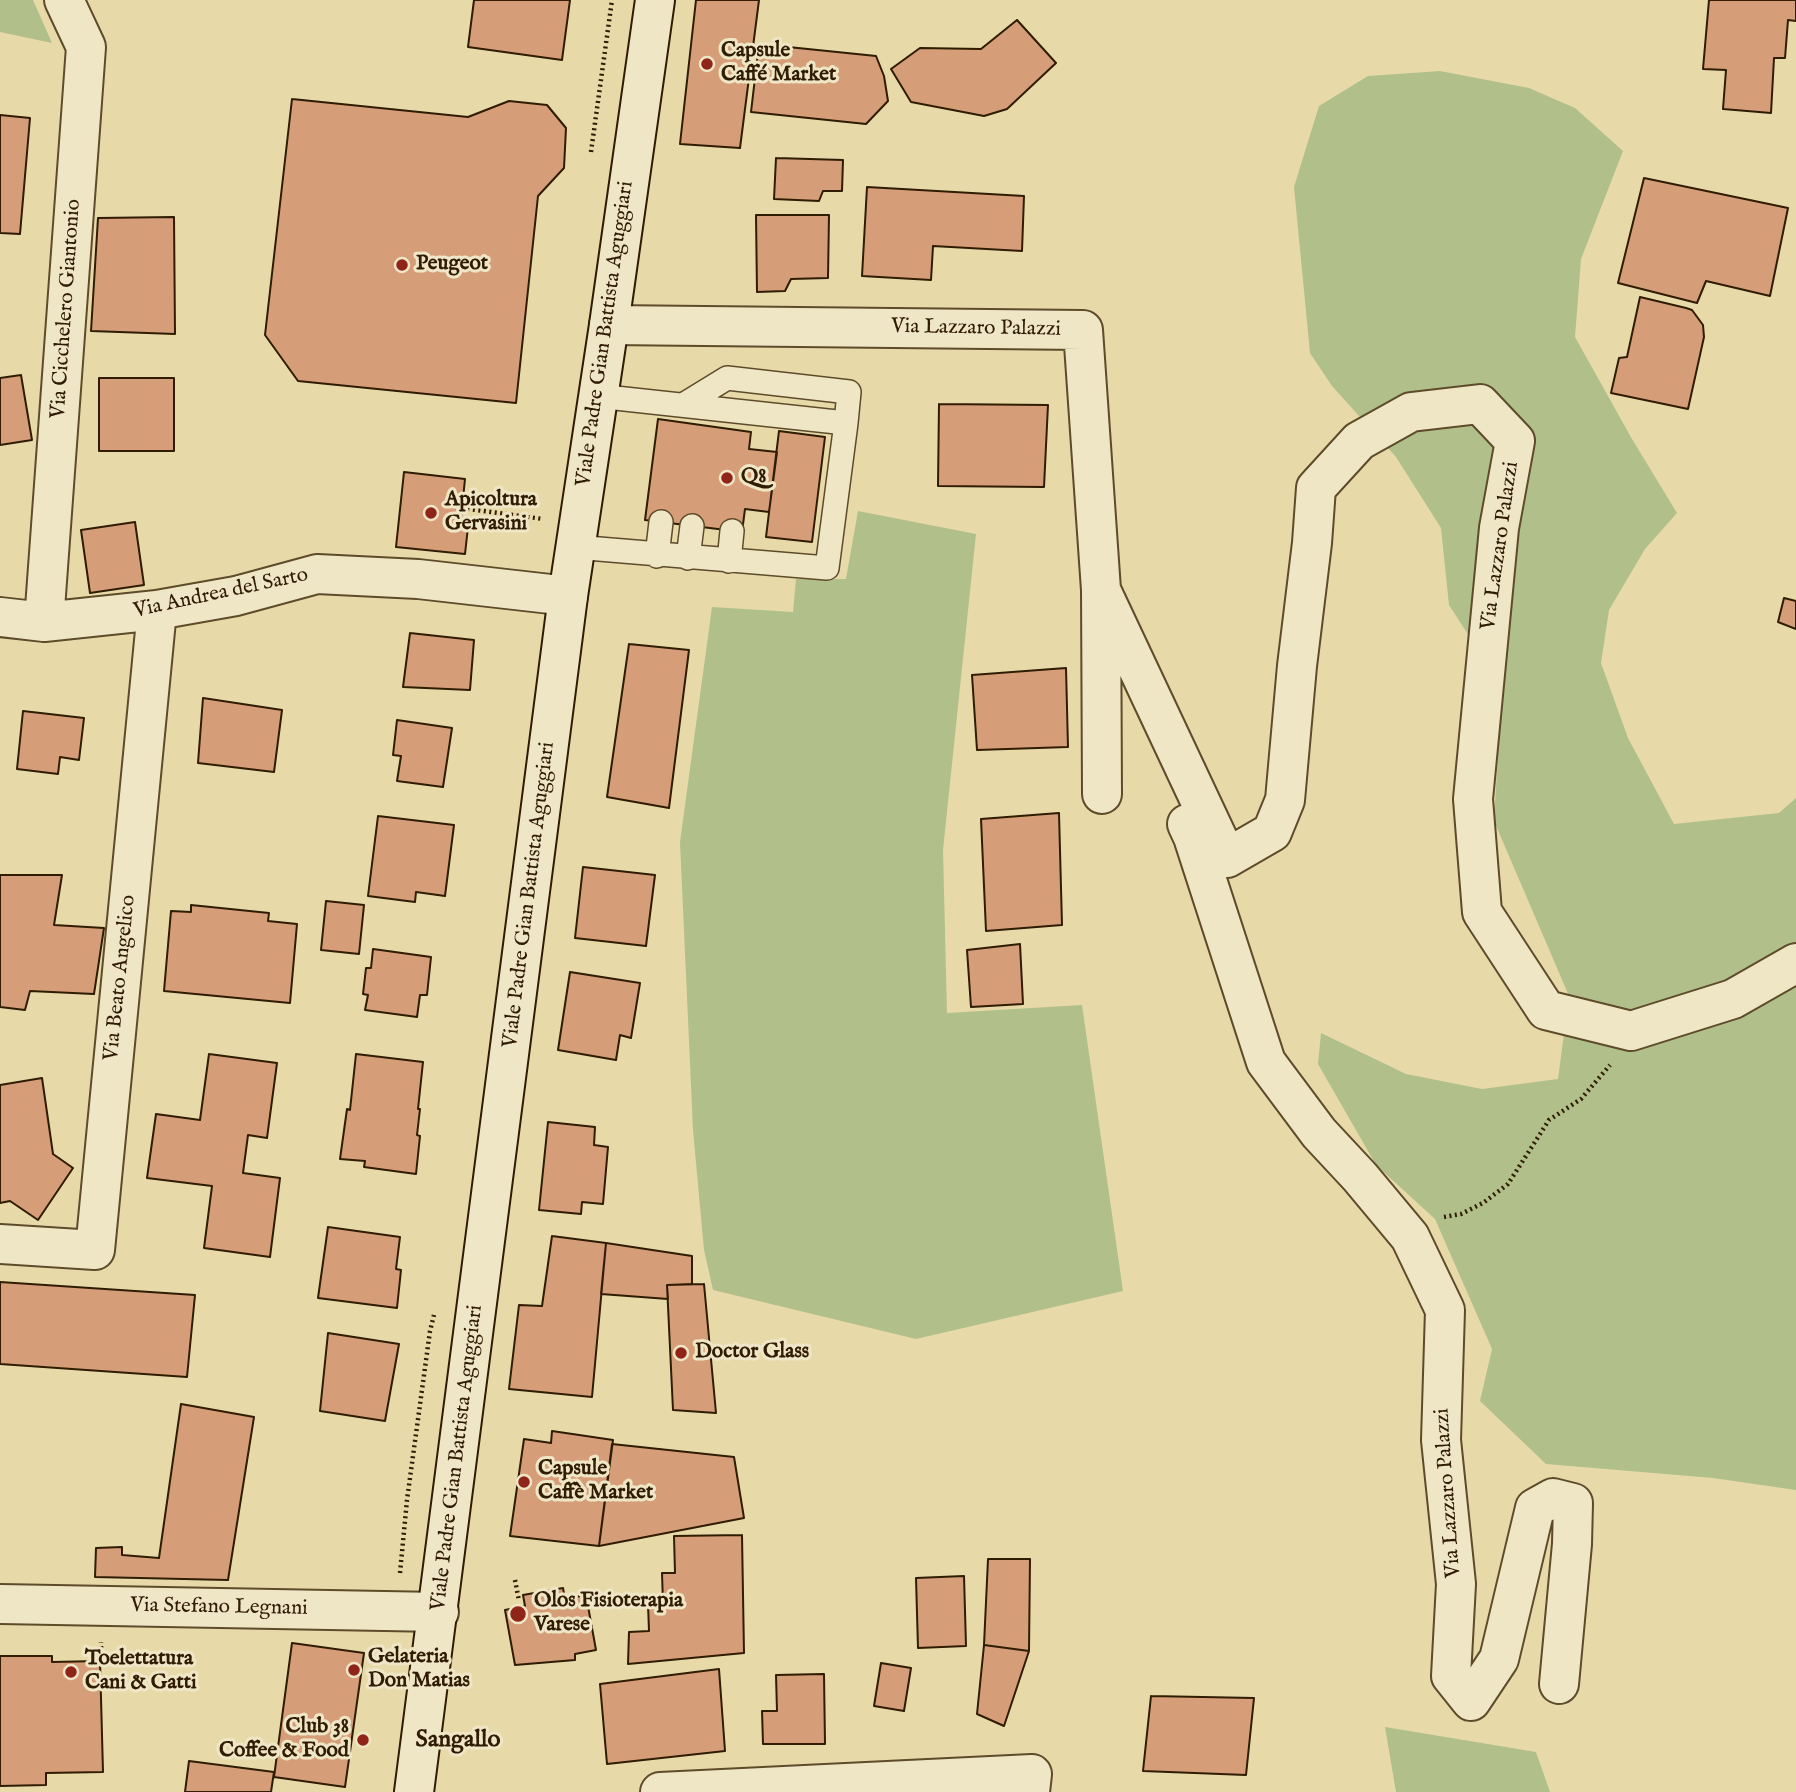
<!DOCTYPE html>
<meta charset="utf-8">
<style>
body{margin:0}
canvas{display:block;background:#e7d9a8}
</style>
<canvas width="1796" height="1792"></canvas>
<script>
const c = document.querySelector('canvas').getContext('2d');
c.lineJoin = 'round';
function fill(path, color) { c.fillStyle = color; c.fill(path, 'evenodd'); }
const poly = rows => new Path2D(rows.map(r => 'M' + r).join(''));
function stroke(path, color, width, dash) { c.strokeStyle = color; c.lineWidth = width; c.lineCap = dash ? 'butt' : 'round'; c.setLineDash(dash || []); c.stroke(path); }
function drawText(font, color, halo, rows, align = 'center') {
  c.font = font + ' "IM FELL English",serif'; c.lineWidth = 6; c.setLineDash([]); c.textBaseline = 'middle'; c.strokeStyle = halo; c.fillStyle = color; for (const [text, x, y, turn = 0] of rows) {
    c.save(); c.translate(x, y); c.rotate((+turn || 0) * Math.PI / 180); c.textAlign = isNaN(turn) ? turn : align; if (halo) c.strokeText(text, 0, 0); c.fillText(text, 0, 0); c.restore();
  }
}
fill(poly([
 [0,0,33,0,52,43,0,32],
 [1440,71,1529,88,1575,108,1623,151,1581,259,1575,337,1632,439,1677,513,1645,549,1609,610,1601,663,1628,738,1674,824,1779,813,1796,798,1796,1490,1713,1478,1546,1464,1480,1401,1492,1349,1435,1219,1376,1165,1318,1064,1321,1033,1406,1074,1482,1089,1558,1079,1569,996,1494,821,1502,687,1449,605,1441,528,1396,457,1332,386,1310,353,1294,187,1319,106,1368,76],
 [858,511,976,534,943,850,947,1013,1082,1005,1123,1291,916,1339,713,1290,704,1250,693,1130,680,842,712,607,793,612,796,579,846,579],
 [1385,1727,1536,1752,1550,1792,1396,1792]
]), '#b1c08b');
const building = poly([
 [474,0,570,0,562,60,468,47,474,0],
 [696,0,759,0,740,148,680,144,696,0],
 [1709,0,1796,0,1796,21,1788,20,1785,58,1774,58,1771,113,1723,109,1726,70,1703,69,1709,0],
 [1017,20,1056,63,1007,109,984,116,911,102,891,69,920,48,981,49,1017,20],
 [759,44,876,56,884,76,888,101,866,124,751,112,759,44],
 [292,99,468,117,509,101,547,105,566,128,564,168,538,196,516,403,298,381,265,335,292,99],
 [0,115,30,118,20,234,0,233,0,115],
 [776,158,843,160,842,191,823,191,819,201,774,199,776,158],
 [1644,178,1788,208,1770,296,1706,281,1697,303,1618,283,1644,178],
 [867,187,1024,196,1022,251,933,246,931,280,862,276,867,187],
 [756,215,829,215,828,278,791,279,785,291,757,292,756,215],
 [174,217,175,334,91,331,98,218,174,217],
 [1640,297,1686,308,1692,310,1703,325,1704,337,1688,409,1611,393,1619,358,1627,357,1640,297],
 [21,375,32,440,0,445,0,378,21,375],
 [99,378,174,378,174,451,99,451,99,378],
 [939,404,1048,405,1044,487,938,486,939,404],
 [658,419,751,432,749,449,777,452,769,512,745,509,742,532,645,520,658,419],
 [779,431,825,437,812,542,766,537,779,431],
 [404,472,465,479,461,518,469,518,465,554,396,547,404,472],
 [135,522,144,585,90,593,81,530,135,522],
 [1784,598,1796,601,1796,629,1778,622,1784,598],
 [410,633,474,640,470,690,403,687,410,633],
 [629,644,689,650,669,808,607,797,629,644],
 [1066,668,1068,747,977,750,972,675,1066,668],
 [203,698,282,710,274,772,198,763,203,698],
 [23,711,84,718,79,760,60,757,58,774,17,769,23,711],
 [397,720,452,728,443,787,397,781,401,756,393,755,397,720],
 [1059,813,1062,925,986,931,981,819,1059,813],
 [378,816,454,825,445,896,416,892,415,902,368,896,378,816],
 [583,867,655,875,646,946,575,938,583,867],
 [0,875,62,875,54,925,104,928,94,994,30,991,25,1010,0,1007,0,875],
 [326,901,364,905,359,954,321,950,326,901],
 [191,905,269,913,268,921,297,924,290,1003,164,991,171,911,191,912,191,905],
 [1020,944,1023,1004,971,1007,967,950,1020,944],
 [373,949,431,957,427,995,420,995,417,1017,365,1010,368,995,363,994,366,968,371,968,373,949],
 [570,972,640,983,631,1038,620,1035,616,1060,558,1050,570,972],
 [209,1054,277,1063,267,1138,248,1135,243,1173,280,1178,270,1257,204,1248,212,1186,147,1178,156,1114,200,1120,209,1054],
 [356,1054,423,1062,418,1109,420,1109,417,1135,420,1136,416,1174,364,1167,365,1161,340,1159,347,1109,350,1110,356,1054],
 [42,1078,53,1154,73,1168,38,1220,10,1201,0,1203,0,1085,42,1078],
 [548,1122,595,1127,594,1145,608,1147,603,1204,582,1202,581,1214,539,1210,548,1122],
 [328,1227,400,1237,396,1269,401,1270,397,1308,318,1298,328,1227],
 [552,1236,606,1243,592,1397,509,1389,519,1305,542,1306,552,1236],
 [606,1243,692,1256,692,1284,667,1285,668,1299,601,1294,606,1243],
 [0,1282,195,1295,187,1377,0,1364,0,1282],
 [704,1284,716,1413,673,1410,667,1285,704,1284],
 [328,1333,399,1344,385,1421,320,1411,328,1333],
 [181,1404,254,1417,228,1580,95,1577,96,1548,122,1547,122,1555,159,1558,181,1404],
 [552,1431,613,1440,599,1546,510,1536,524,1439,551,1443,552,1431],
 [612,1444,734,1457,744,1518,599,1546,612,1444],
 [742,1535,744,1653,628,1664,629,1632,649,1631,648,1604,663,1604,662,1573,675,1573,674,1536,742,1535],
 [988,1559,1030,1559,1029,1651,984,1645,988,1559],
 [964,1576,966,1646,918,1648,916,1578,964,1576],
 [563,1588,565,1599,586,1595,596,1650,575,1654,575,1660,515,1665,505,1610,525,1606,523,1595,563,1588],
 [292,1643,364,1653,345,1787,274,1777,292,1643],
 [984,1645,1029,1651,1004,1726,977,1714,984,1645],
 [0,1656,52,1656,52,1662,100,1661,103,1772,46,1773,46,1785,0,1786,0,1656],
 [881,1663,911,1668,904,1711,874,1706,881,1663],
 [719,1669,725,1751,607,1764,600,1684,719,1669],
 [824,1674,825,1744,763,1744,762,1711,777,1711,776,1675,824,1674],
 [1151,1696,1254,1698,1246,1775,1143,1771,1151,1696],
 [189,1761,274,1772,271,1792,185,1792,189,1761]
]);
fill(building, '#d59e79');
stroke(building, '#301c00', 2);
const lane = poly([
 [683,405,727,378,849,392,846,423],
 [575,547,827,568,846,423,597,396],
 [657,556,661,522],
 [688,558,692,526],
 [729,561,732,531]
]);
const street = poly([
 [609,325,1083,330,1101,590,1102,794],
 [1101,590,1227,858,1272,832,1285,800,1297,666,1312,543,1316,488,1359,441,1411,412,1480,404,1515,441,1499,528,1473,799,1482,912,1546,1010,1631,1031,1733,999,1796,963],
 [0,617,44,622,157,610,236,596,317,574,418,579,568,596],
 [44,622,86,47,64,0],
 [1187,824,1193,837,1266,1062,1319,1133,1360,1177,1410,1237,1445,1310,1441,1440,1456,1584,1451,1676,1471,1701,1499,1659,1535,1508,1553,1498,1573,1503,1572,1544,1559,1684],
 [0,1244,95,1250,157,610],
 [0,1604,439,1612],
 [660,1792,1032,1774,1030,1792]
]);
const secondary = poly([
 [414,1792,568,596,609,325,655,0]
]);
stroke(lane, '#5e4b2a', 26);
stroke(street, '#5e4b2a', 42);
stroke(secondary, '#301c00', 42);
stroke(poly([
 [591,152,612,0],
 [462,508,543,519],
 [1444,1217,1461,1214,1483,1203,1508,1184,1549,1120,1581,1099,1610,1065],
 [400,1573,407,1500,430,1331,434,1315],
 [515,1580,519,1601],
 [94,1652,101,1652,101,1642]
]), '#301c00', 4.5, [2, 3.5]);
stroke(lane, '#efe6c6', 23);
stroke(street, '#efe6c6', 38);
stroke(secondary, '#efe6c6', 38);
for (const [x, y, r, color] of [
 [707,64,7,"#8f2418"],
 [402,265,7,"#8f2418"],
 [727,478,7,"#8f2418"],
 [431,513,7,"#8f2418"],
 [681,1353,7,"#8f2418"],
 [524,1482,7,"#8f2418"],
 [518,1614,9,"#8f2418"],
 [354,1670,7,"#8f2418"],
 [71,1672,7,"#8f2418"],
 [363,1740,7,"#8f2418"]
]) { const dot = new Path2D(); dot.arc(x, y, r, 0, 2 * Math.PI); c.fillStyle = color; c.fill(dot); stroke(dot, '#efe6c6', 2.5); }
drawText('bold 21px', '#301c00', '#efe6c6', [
 ["Capsule",721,52],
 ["Caffé Market",721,76],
 ["Peugeot",416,265],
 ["Q8",741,478],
 ["Apicoltura",445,501],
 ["Gervasini",445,525],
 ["Doctor Glass",695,1353],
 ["Capsule",538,1470],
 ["Caffè Market",538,1494],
 ["Olos Fisioterapia",534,1602],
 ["Varese",534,1626],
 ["Gelateria",368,1658],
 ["Don Matias",368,1682],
 ["Toelettatura",85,1660],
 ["Cani & Gatti",85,1684],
 ["Club 38",349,1728,"right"],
 ["Coffee & Food",349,1752,"right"]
], 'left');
drawText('21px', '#301c00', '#efe6c6', [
 ["Via Cicchelero Giantonio",67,309,-86],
 ["Via Lazzaro Palazzi",976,329,1],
 ["Viale Padre Gian Battista Aguggiari",606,334,-82],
 ["Via Lazzaro Palazzi",1501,546,-82],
 ["Via Andrea del Sarto",221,594,-12],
 ["Viale Padre Gian Battista Aguggiari",530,895,-83],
 ["Via Beato Angelico",121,978,-84],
 ["Viale Padre Gian Battista Aguggiari",458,1458,-83],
 ["Via Lazzaro Palazzi",1449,1493,-94],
 ["Via Stefano Legnani",219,1608,1]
]);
drawText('bold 24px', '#301c00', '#efe6c6', [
 ["Sangallo",458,1741]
]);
</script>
